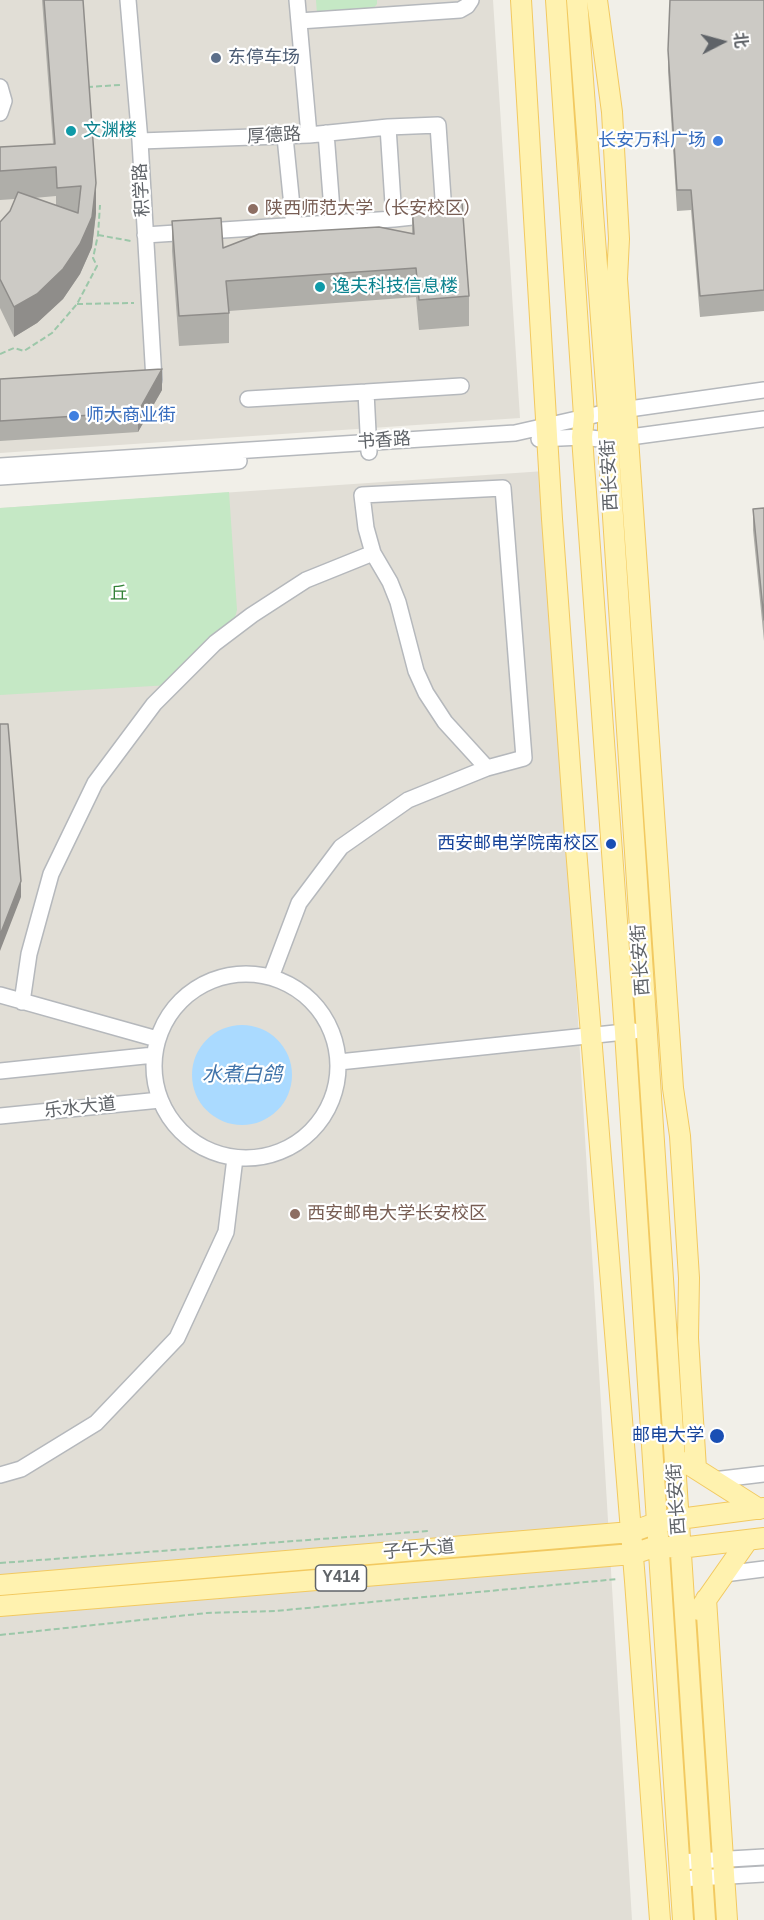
<!DOCTYPE html>
<meta charset="utf-8">
<style>
body{margin:0}
#map{position:relative;width:764px;height:1920px;overflow:hidden;background:#f1efe8;font-family:Helvetica,"Noto Sans SC",sans-serif}
canvas{display:block}
.north{position:absolute;left:692px;top:12px;width:60px;height:60px;-webkit-text-stroke:4px #fff;paint-order:stroke;rotate:84deg;font-size:16px;font-weight:700;line-height:24px;text-align:center;color:#5f6368}
.north::after{content:'';display:block;margin:auto;width:21px;height:27px;background:#5f6368;clip-path:polygon(50% 0,100% 100%,50% 72%,0 100%)}
</style>
<div id="map">
<canvas width="764" height="1920"></canvas>
<div class="north">北</div>
</div>
<script>
const c = document.querySelector('canvas').getContext('2d');
c.lineJoin = 'round';
function fill(path, color) { c.fillStyle = color; c.fill(path, 'evenodd'); }
const poly = rows => new Path2D(rows.map(r => 'M' + r).join(''));
function stroke(path, color, width, dash) { c.strokeStyle = color; c.lineWidth = width; c.lineCap = dash ? 'butt' : 'round'; c.setLineDash(dash || []); c.stroke(path); }
function drawText(font, color, halo, rows, align = 'center') {
  c.font = font + ' Helvetica,"Noto Sans SC",sans-serif'; c.lineWidth = 4.5; c.setLineDash([]); c.textBaseline = 'middle'; c.strokeStyle = halo; c.fillStyle = color; for (const [text, x, y, turn = 0] of rows) {
    c.save(); c.translate(x, y); c.rotate((+turn || 0) * Math.PI / 180); c.textAlign = isNaN(turn) ? turn : align; if (halo) c.strokeText(text, 0, 0); c.fillText(text, 0, 0); c.restore();
  }
}
fill(poly([
 [0,0,493,0,520,418,0,453],
 [545,471,632,1920,0,1920,0,508]
]), '#e1ded6');
fill(poly([
 [316,0,377,0,377,4,371,11,317,15],
 [229,492,237,610,232,629,170,685,0,695,0,508]
]), '#c5e8c5');
fill(poly([
 '192 1075a50 50 0 1 1 100 0a50 50 0 1 1-100 0Z'
]), '#aadaff');
const minor = poly([
 [128,0,140,141,154,380,145,381],
 [299,21,460,10,467,6,471,0],
 [0,87,4,101,0,113],
 [388,127,394,219],
 [326,133,333,223],
 [309,135,388,127,438,125,444,213],
 [285,137,294,226],
 [140,141,309,135,297,0],
 [145,235,394,219,431,215],
 [366,392,461,386],
 [248,399,366,392,369,452],
 [539,439,582,437,608,440,764,419],
 [0,466,515,433,608,412,764,390],
 [0,477,239,461],
 '154 1066a92 92 0 1 1 184 0a92 92 0 1 1-184 0Z',
 [271,977,299,903,341,847,408,800,487,768,524,758,503,488,362,495,366,528,373,553,390,582,398,602,416,671,426,693,445,722,487,768],
 [0,995,157,1039],
 [22,1002,29,954,51,874,95,783,154,704,215,643,252,615,306,580,373,553],
 [339,1062,634,1031],
 [0,1071,154,1055],
 [0,1116,160,1100],
 [0,1475,21,1469,96,1423,177,1338,226,1232,235,1158],
 [713,1480,764,1474],
 [724,1574,764,1569],
 [679,1862,764,1857],
 [680,1879,764,1874]
]);
const major = poly([
 [521,0,552,519,575,836,635,1581,660,1920],
 [556,0,584,416,582,437,625,1032,683,1920],
 [577,0,608,412,608,440,705,1920],
 [597,0,612,112,619,239,617,279,673,1088,680,1136,689,1278,688,1338,696,1469],
 [685,1462,759,1509],
 [0,1585,631,1532,656,1523,679,1519,764,1508],
 [706,1599,727,1920],
 [0,1606,633,1554,657,1546,680,1548,764,1538],
 [699,1610,748,1540]
]);
stroke(minor, '#b5b8bc', 18);
stroke(major, '#f2c960', 22);
stroke(poly([
 [87,87,120,85],
 [98,235,131,241],
 [77,304,134,303],
 [0,354,14,348,24,351,52,333,77,304,97,266,93,258,98,235,100,205],
 [0,1563,428,1531],
 [0,1635,207,1613,275,1611,618,1579]
]), '#9cc7a9', 2, [6, 3]);
stroke(minor, '#fff', 15);
stroke(major, '#fff2af', 20);
fill(poly([
 [42,0,83,0,96,213,92,247,80,274,63,299,37,323,14,337,0,308,0,222,10,211,15,199,0,200,0,147,53,144],
 [56,196,56,206,34,198],
 [764,0,764,311,700,317,691,210,677,211,668,71,668,50],
 [412,205,469,296,469,326,419,330,416,297,229,311,229,343,179,346,172,251,172,221,223,248,412,234],
 [0,379,162,390,138,432,0,441],
 [764,508,764,641,753,530,753,509]
]), '#afaea9');
fill(poly([
 [96,183,96,213,92,247,80,274,63,299,37,323,14,337,14,307,37,294],
 [162,369,162,390,138,432,138,412],
 [21,881,21,897,0,951,0,935]
]), '#8f8d8a');
const building = poly([
 [44,0,83,0,96,183,92,217,80,244,63,269,37,294,14,307,0,279,0,222,10,211,18,192,78,213,81,186,57,188,56,167,0,171,0,147,55,144,44,0],
 [670,0,764,0,764,290,700,296,691,190,677,190,668,50,670,0],
 [462,202,469,296,419,300,416,268,226,281,229,313,179,316,172,221,221,218,223,248,259,234,379,227,414,234,412,205,462,202],
 [162,369,138,412,0,421,0,379,162,369],
 [764,508,764,620,753,509,764,508],
 [0,724,8,724,21,881,0,935,0,724]
]);
fill(building, '#cccac5');
stroke(building, '#8f8d8a', 1.5);
for (const [x, y, r, color] of [
 [216,58,6,"#5c6f8a"],
 [71,131,6,"#0f9aa8"],
 [718,141,6,"#3f7fe0"],
 [253,209,6,"#8d6e63"],
 [320,287,6,"#0f9aa8"],
 [74,416,6,"#3f7fe0"],
 [611,844,6,"#1a4fb4"],
 [295,1214,6,"#8d6e63"],
 [717,1436,8,"#1a4fb4"]
]) { const dot = new Path2D(); dot.arc(x, y, r, 0, 2 * Math.PI); c.fillStyle = color; c.fill(dot); stroke(dot, '#fff', 2); }
for (const [x, y, w] of [
 [341,1578,51]
]) { const box = new Path2D(); box.roundRect(x - w / 2, y - 13, w, 26, 4.5); c.fillStyle = '#fff'; c.fill(box); stroke(box, '#5f6368', 1.5); }
drawText('bold 16px', '#5f6368', null, [
 ["Y414",341,1578]
]);
drawText('18px', '#4e5e75', '#fff', [
 ["东停车场",228,58]
], 'left');
drawText('18px', '#0d838f', '#fff', [
 ["文渊楼",83,131],
 ["逸夫科技信息楼",332,287]
], 'left');
drawText('18px', '#5f6368', '#fff', [
 ["厚德路",274,136,-3],
 ["积学路",142,190,-93],
 ["书香路",384,441,-4],
 ["西长安街",610,475,-93],
 ["西长安街",641,960,-94],
 ["乐水大道",80,1108,-6],
 ["西长安街",677,1499,-94],
 ["子午大道",419,1550,-5]
]);
drawText('18px', '#366cbe', '#fff', [
 ["长安万科广场",706,141],
 ["师大商业街",86,416,"left"]
], 'right');
drawText('18px', '#785e54', '#fff', [
 ["陕西师范大学（长安校区）",265,209],
 ["西安邮电大学长安校区",307,1214]
], 'left');
drawText('18px', '#348238', '#fff', [
 ["丘",119,594]
]);
drawText('18px', '#164399', '#fff', [
 ["西安邮电学院南校区",599,844],
 ["邮电大学",704,1436]
], 'right');
drawText('italic 20px', '#4174aa', '#fff', [
 ["水煮白鸽",242,1075]
]);
</script>
